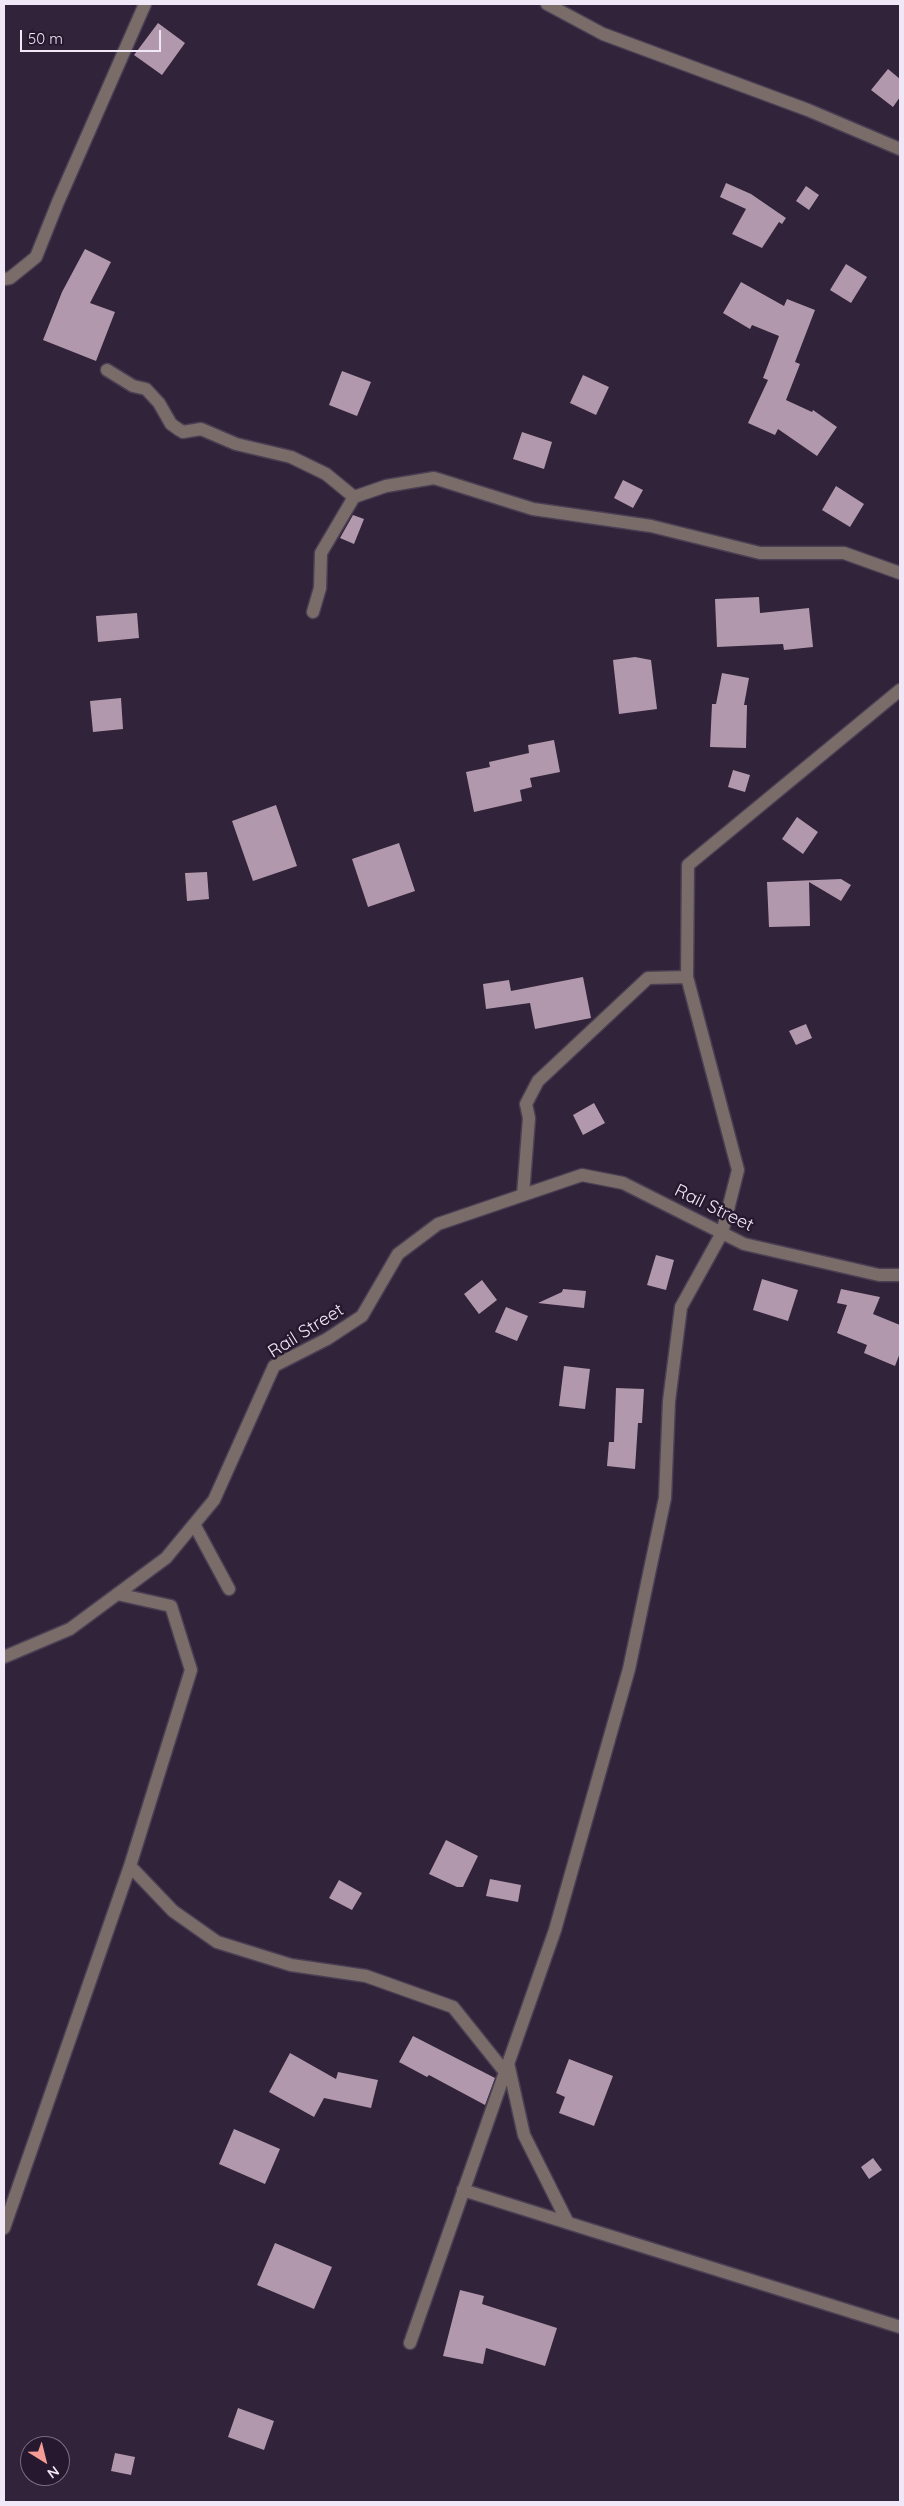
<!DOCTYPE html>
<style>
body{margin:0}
#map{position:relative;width:904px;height:2506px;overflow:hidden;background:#30233a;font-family:Quicksand,sans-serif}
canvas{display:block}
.frame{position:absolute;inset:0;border:5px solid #f0e8f7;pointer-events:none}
.north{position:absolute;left:20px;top:2436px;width:50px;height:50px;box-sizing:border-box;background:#26192f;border:1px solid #776c7f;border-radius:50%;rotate:144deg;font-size:14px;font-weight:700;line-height:20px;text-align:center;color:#f0e8f7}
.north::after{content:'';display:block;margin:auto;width:18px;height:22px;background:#f59c95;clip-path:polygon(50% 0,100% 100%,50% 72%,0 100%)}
.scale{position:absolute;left:20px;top:30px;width:141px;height:22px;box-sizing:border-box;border:2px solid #f0e8f7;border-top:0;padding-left:6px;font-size:15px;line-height:18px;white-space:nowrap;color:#f0e8f7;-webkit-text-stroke:4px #26192f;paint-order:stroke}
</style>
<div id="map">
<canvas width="904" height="2506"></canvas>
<div class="frame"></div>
<div class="north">N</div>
<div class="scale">50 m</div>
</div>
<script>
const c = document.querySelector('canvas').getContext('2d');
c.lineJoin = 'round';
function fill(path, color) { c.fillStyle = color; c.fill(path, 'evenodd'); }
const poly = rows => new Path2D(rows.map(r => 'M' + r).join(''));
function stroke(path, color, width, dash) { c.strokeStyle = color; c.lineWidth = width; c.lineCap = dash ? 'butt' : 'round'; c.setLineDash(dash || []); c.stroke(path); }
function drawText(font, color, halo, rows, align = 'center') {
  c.font = font + ' Quicksand,sans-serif'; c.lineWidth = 5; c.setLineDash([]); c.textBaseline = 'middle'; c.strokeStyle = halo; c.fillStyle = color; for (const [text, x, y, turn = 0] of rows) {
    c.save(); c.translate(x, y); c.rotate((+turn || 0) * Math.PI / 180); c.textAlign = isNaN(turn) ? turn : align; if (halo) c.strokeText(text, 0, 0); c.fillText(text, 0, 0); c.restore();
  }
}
fill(poly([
 [158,23,185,43,162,75,134,55],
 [888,69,900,79,900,97,893,107,871,90],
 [726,183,751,194,786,218,782,224,779,222,762,248,732,234,746,209,720,197],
 [806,186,819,195,809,210,796,201],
 [85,249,111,262,90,303,115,312,96,361,43,340,62,292],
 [846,264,867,277,851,303,830,290],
 [741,282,784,306,787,299,815,310,795,362,800,364,786,400,812,412,813,410,837,427,817,456,778,429,775,435,748,423,768,380,763,378,779,336,752,325,750,329,723,313],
 [342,371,371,382,357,416,329,405],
 [583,375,609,387,596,415,570,403],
 [522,432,552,442,544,469,513,459],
 [623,480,643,490,633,508,614,498],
 [836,486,864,504,850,527,822,510],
 [353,515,364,519,354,544,340,538],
 [759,597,760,613,809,608,813,647,784,650,783,644,717,647,715,599],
 [137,613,139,638,98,642,96,616],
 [635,657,651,660,657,709,619,714,613,660],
 [722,673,749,678,744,705,747,705,746,748,710,747,712,704,716,704],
 [121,698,123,729,93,732,90,701],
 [554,740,560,772,530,778,532,787,520,790,522,801,474,812,466,772,490,767,489,762,529,753,528,745],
 [733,770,750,775,745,792,728,787],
 [276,805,297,866,253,881,232,821],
 [797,817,818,832,803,854,782,839],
 [399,843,415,891,368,907,352,859],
 [207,872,209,899,187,901,185,873],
 [841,879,851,885,841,901,809,882,810,926,769,927,767,882],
 [583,977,591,1018,535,1029,530,1003,486,1009,483,984,509,980,511,991],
 [806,1024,812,1038,796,1045,789,1031],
 [594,1103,605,1123,583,1135,573,1115],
 [656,1255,674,1260,666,1290,647,1285],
 [762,1279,798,1290,788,1321,753,1310],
 [482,1280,497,1300,479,1314,464,1294],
 [563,1289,586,1291,584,1308,538,1303,562,1292],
 [841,1289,880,1297,873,1314,900,1325,900,1353,895,1366,864,1353,867,1345,837,1333,847,1305,837,1303],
 [506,1307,528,1316,517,1341,495,1332],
 [564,1366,590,1369,585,1409,559,1406],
 [616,1388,644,1389,642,1423,638,1423,635,1469,607,1466,609,1442,614,1442],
 [446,1840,478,1856,463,1887,457,1887,429,1874],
 [490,1879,521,1885,518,1902,486,1896],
 [339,1880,362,1893,352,1910,329,1898],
 [413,2036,495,2078,485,2105,429,2075,427,2077,399,2062],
 [290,2053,336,2079,338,2072,378,2080,371,2108,324,2098,314,2117,269,2092],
 [569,2059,613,2076,594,2126,559,2113,565,2097,556,2093],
 [234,2129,280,2149,265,2184,219,2164],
 [873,2158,882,2170,869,2179,861,2167],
 [275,2243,332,2267,314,2309,257,2285],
 [460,2290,484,2296,482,2304,557,2328,545,2366,486,2348,483,2364,443,2356],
 [238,2408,274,2421,264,2450,228,2437],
 [115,2453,135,2457,131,2475,111,2471]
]), '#b298ac');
const minor = poly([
 [547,4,603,34,808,110,900,149],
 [4,279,10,278,36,257,58,202,145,4],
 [107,370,133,386,146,389,159,403,171,424,178,429,183,432,201,429,236,444,291,457,326,474,354,497],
 [313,612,320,588,321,553,354,497,386,486,434,478,533,509,651,526,760,553,844,553,900,573],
 [523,1195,529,1118,526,1104,538,1081,648,978,687,977],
 [194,1524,229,1589],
 [117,1594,171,1606,191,1670,130,1866,173,1911,217,1942,291,1965,366,1976,453,2007,505,2072],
 [4,1657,70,1629,166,1558,214,1500,274,1366,327,1339,362,1316,398,1254,438,1224,582,1175,623,1183,744,1244,879,1275,900,1275],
 [508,2063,524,2135,568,2223],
 [463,2190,900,2327],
 [4,2228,130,1866],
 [410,2343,555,1930,629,1669,665,1498,669,1401,681,1307,722,1233,738,1170,687,977,688,865,900,690]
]);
stroke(minor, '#4b3f54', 15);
stroke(minor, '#7a6c69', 12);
drawText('18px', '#f0e8f7', '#26192f', [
 ["Rail Street",714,1208,26],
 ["Rail Street",306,1331,-32]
]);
</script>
